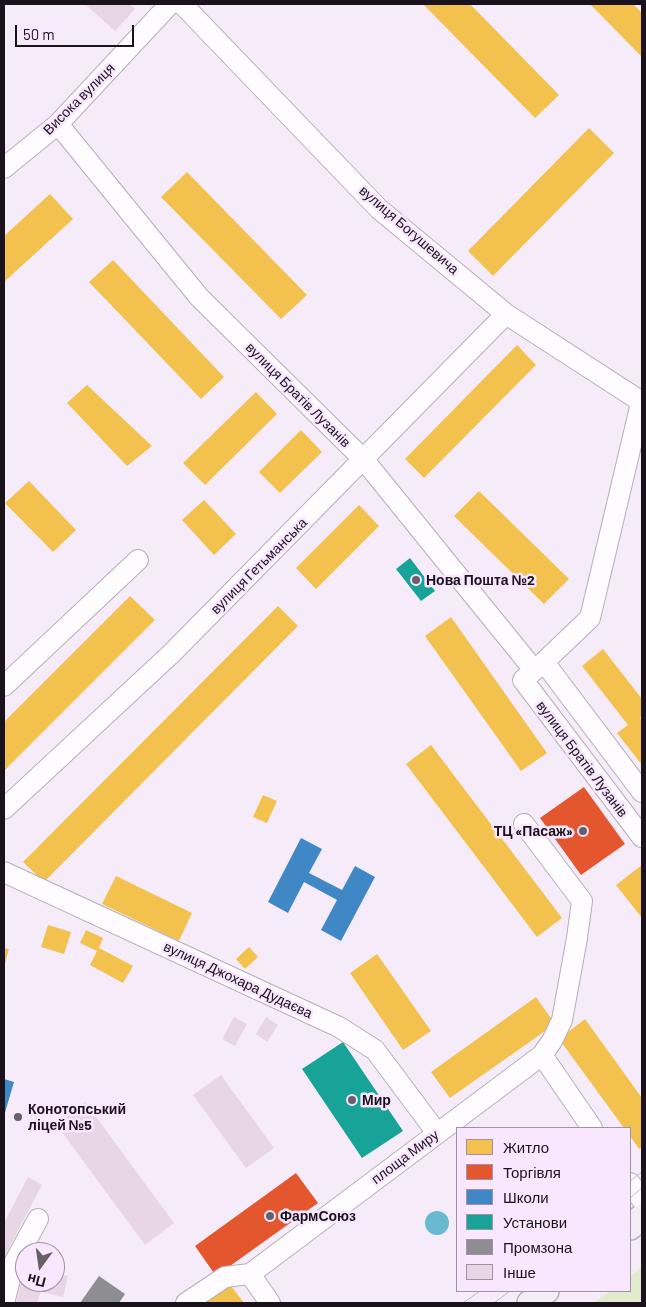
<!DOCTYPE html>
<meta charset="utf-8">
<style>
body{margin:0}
#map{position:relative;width:646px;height:1307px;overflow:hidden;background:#f6ecf9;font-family:Barlow,sans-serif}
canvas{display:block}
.frame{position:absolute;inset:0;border:5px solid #1a131c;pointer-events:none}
.legend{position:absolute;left:456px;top:1127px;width:175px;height:165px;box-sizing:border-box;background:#f9e6ff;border:1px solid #a092a4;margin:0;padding:6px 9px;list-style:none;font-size:15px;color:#1a131c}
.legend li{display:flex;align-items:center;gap:10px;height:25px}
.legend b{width:25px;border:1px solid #a092a4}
.north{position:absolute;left:15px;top:1242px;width:50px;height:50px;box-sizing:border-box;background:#f9e6ff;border:1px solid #a092a4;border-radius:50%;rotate:194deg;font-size:14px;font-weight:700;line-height:20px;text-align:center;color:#1a131c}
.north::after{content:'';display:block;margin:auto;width:18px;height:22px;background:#675f69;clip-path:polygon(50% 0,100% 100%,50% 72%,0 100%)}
.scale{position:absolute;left:15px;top:25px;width:119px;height:22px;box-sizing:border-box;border:2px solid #1a131c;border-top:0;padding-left:6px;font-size:15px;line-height:18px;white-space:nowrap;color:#1a131c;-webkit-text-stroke:4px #f9e6ff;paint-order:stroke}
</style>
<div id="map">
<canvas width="646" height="1307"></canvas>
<div class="frame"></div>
<ul class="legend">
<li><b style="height:14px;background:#f2c14e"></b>Житло</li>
<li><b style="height:14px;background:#e4572e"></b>Торгівля</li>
<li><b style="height:14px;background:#3f88c5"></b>Школи</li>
<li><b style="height:14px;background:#17a398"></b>Установи</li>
<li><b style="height:14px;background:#8d8d92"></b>Промзона</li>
<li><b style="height:14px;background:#e8d5e6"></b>Інше</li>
</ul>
<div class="north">Пн</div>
<div class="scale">50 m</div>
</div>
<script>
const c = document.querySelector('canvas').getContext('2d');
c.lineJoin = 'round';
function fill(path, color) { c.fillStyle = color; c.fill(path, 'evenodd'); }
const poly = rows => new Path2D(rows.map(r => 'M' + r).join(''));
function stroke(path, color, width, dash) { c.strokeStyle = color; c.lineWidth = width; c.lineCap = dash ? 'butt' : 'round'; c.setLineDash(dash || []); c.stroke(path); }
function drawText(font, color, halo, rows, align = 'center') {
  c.font = font + ' Barlow,sans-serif'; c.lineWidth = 5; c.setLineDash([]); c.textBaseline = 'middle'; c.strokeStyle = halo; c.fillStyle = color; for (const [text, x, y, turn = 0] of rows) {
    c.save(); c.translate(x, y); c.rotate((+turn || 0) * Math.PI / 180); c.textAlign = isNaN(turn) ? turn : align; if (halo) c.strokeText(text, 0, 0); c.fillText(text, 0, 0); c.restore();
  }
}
fill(poly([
 [642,1267,642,1303,593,1303,610,1291,630,1291,630,1276]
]), '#e1eccf');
fill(poly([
 '425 1223a12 12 0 1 1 24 0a12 12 0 1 1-24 0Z'
]), '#68bad1');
fill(poly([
 [423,4,470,4,559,95,535,118],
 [590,4,633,4,642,13,642,57],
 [589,128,614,153,493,276,468,251],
 [187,172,307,295,281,319,161,197],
 [50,194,73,219,4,282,4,236],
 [113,260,224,377,201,399,89,282],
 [517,345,536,365,424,478,405,459],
 [87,385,152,446,127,466,67,403],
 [256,392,277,414,205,485,183,463],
 [301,430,322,452,280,493,259,472],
 [29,481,76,530,53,552,5,503],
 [479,491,569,579,544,604,454,516],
 [204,500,236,534,214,555,182,520],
 [359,505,379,526,316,589,296,568],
 [130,596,155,620,4,771,4,722],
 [278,606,298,626,44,882,23,862],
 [451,617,547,753,521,771,425,636],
 [603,649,642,699,642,716,640,718,642,722,642,765,617,733,628,725,582,666],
 [431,745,562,918,537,937,406,764],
 [263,795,277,801,267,823,253,817],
 [642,865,642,918,616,885],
 [116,876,192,913,179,941,102,904],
 [48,925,71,932,64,954,41,947],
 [86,930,103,938,99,948,133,966,123,983,90,965,97,951,80,943],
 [249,947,258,957,245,969,236,959],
 [4,948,9,949,4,967],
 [377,954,431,1031,403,1050,350,973],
 [536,997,555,1024,450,1098,431,1072],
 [585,1019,642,1098,642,1147,639,1149,630,1136,630,1128,624,1128,559,1039],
 [229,1283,244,1303,205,1303,203,1301]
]), '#f2c14e');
fill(poly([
 [584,787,625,844,581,875,540,818],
 [296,1173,318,1203,216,1276,195,1246]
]), '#e4572e');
fill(poly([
 [301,838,322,849,309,873,342,890,355,866,375,877,341,941,321,930,337,900,304,882,288,913,268,902],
 [4,1079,14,1082,4,1116]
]), '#3f88c5');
fill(poly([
 [410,558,435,591,421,601,396,569],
 [343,1042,403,1131,362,1158,302,1069]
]), '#17a398');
fill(poly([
 [99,1276,125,1294,119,1303,80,1303]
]), '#8d8d92');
fill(poly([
 [85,4,129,4,135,9,115,31],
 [234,1017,247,1024,235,1046,222,1039],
 [266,1017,278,1025,267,1042,256,1034],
 [221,1075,274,1148,246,1168,193,1095],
 [85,1102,174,1223,145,1245,56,1124],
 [28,1177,42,1185,4,1257,4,1223],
 [24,1267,25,1282,44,1282,37,1303,16,1303],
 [55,1274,68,1276,63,1297,42,1292,44,1282,55,1282]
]), '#e8d5e6');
const minor = poly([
 [182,4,379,209,506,314,642,402],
 [58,124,199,297,364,460,534,670],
 [4,168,58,124,170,4],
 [642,399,590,618,544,662,523,680,642,837],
 [544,662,642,792],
 [4,686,138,560],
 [4,809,172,653,506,314],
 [524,824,582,901,577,938,562,1020,552,1041,542,1055],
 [4,872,339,1027,375,1050,437,1133],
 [630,1183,642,1200],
 [4,1303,14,1263,38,1219],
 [186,1303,225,1277,250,1274],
 [270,1303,250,1274,542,1055,592,1128]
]);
const major = poly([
 [630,1227,642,1217],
 [530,1303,546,1291]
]);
stroke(minor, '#b6aeb8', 22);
stroke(major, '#bcafc3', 28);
stroke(minor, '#fefcfe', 20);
stroke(major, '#f3edf6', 25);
stroke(poly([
 [630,1181,642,1172],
 [630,1198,642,1188],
 [463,1303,480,1291],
 [494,1303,510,1291]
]), '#bdbbbe', 1);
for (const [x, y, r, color] of [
 [416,580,5,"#675f69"],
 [583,831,5,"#675f69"],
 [352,1100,5,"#675f69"],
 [18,1117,5,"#675f69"],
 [270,1216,5,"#675f69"]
]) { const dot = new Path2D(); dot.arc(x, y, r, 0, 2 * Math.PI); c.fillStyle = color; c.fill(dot); stroke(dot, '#f9e6ff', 2); }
drawText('14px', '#1a131c', '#f9e6ff', [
 ["Висока вулиця",79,99,-45],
 ["вулиця Богушевича",409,230,41],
 ["вулиця Братів Лузанів",298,395,45],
 ["вулиця Гетьманська",259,566,-45],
 ["вулиця Братів Лузанів",582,759,53],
 ["вулиця Джохара Дудаєва",238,980,25],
 ["площа Миру",405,1157,-37]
]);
drawText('bold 14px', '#1a131c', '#f9e6ff', [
 ["Нова Пошта №2",426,580],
 ["ТЦ «Пасаж»",573,831,"right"],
 ["Мир",362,1100],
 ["Конотопський",28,1109],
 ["ліцей №5",28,1125],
 ["ФармСоюз",280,1216]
], 'left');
</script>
